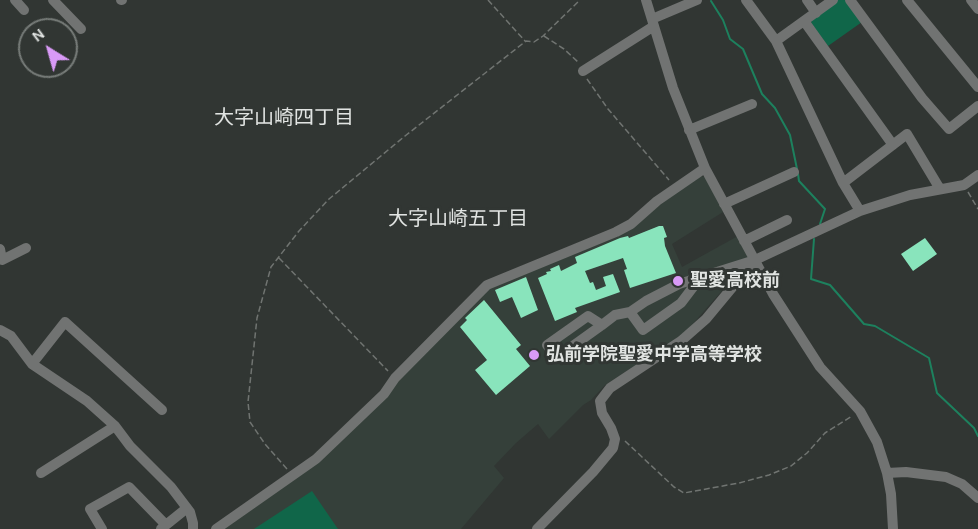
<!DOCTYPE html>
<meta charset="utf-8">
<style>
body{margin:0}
#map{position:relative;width:978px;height:529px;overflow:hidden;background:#313633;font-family:Karla,sans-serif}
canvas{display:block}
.north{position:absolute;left:18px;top:18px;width:60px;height:60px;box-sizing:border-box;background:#313633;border:2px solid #777c79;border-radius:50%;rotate:323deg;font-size:16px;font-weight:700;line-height:24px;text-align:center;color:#e1e4e2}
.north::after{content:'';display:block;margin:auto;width:21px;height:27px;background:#d99af7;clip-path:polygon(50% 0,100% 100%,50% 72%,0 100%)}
</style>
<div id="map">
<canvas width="978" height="529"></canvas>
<div class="north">N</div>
</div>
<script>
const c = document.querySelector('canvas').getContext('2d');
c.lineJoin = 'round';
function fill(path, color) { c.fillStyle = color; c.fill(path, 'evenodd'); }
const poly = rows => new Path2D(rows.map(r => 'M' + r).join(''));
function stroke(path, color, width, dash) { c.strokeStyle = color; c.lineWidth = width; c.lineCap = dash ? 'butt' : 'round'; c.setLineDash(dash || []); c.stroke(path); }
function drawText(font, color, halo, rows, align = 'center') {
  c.font = font + ' Karla,"Noto Sans JP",sans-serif'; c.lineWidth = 6; c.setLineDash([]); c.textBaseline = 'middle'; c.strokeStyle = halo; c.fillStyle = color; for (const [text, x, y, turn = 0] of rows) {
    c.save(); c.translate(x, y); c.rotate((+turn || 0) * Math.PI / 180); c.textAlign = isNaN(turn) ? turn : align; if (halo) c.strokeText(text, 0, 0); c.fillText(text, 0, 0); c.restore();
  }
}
fill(poly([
 [697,176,706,177,723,212,672,244,682,267,738,236,750,259,690,327,677,338,605,385,591,400,583,405,549,439,538,424,516,443,494,466,504,478,461,529,212,529,302,469,486,289,629,229]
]), '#35403a');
fill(poly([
 [838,0,846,0,862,22,828,46,811,23,812,20],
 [312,491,338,529,254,529]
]), '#106649');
stroke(poly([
 [711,1,723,20,730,39,743,49,762,94,775,108,790,135,797,169],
 [798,174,799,181,825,209,820,224],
 [814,239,811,279,830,285,864,324,875,326,929,358,937,393,974,428,978,436]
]), '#1d815e', 2);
fill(poly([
 [659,226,663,226,667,237,664,238,665,246,676,273,630,288,624,270,627,269,623,258,585,271,590,283,593,282,596,290,606,286,603,277,613,274,620,292,575,308,577,312,555,321,538,278,547,274,546,272,551,271,550,269,559,265,561,271,577,263,575,257,620,238,628,236,629,238],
 [925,238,937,254,913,271,901,254],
 [526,277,538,310,521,318,512,297,500,302,495,290],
 [484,300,521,345,516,349,530,366,496,395,475,370,487,360,460,327,467,320,465,318]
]), '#89e4bc');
stroke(poly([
 [488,0,525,41],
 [544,36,564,49,578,62],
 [587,79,608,109,669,180],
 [968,192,978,209],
 [279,258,388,371],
 [625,441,674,487,684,493,739,483,769,475,791,466,807,453,825,433,852,416],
 [287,469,265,444,250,422,248,402,257,318,271,267,299,231,329,199,405,136,526,41,534,42,543,36,580,0]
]), '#707471', 1.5, [6, 3]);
stroke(poly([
 [15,0,24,10],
 [53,0,81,29],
 [121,0,122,0],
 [646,0,673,88,705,168,773,294,820,367,860,411,877,442,887,473,891,494,893,529],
 [746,0,776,41,843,183,860,211],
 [807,0,816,13],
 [850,0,922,98,949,129,978,106],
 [907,0,978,87],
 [971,0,978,9],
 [652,19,697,0],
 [804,21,893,145],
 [776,41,833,0],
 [583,71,654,26],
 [689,130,752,104],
 [843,183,907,134,940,189],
 [724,204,794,172],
 [744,241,787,220],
 [0,249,2,260,26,248],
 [700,278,681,303,643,330,630,312,646,301,679,284,755,260,860,211,910,195,964,185,978,175],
 [602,325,588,316,547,345,556,358,602,325,615,315,630,312],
 [0,330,11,336,32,364,87,401,115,426,130,446,171,487,190,512,193,523,193,529],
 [32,364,65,322,162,410],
 [41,473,115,426],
 [887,473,906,472,946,477,962,484,978,498],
 [102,529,90,509,129,487,166,525],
 [161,529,187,508],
 [216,529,316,459,384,394,395,378,487,285,616,232,631,224,657,201,705,168],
 [537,529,593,472,613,448,615,439,611,428,602,413,600,401,610,388,681,341,706,319,755,260]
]), '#717372', 10);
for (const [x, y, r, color] of [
 [678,281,6,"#d99af7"],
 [534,355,6,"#d99af7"]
]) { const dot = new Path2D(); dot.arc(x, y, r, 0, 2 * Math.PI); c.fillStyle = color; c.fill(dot); stroke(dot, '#313633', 2); }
drawText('bold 18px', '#e1e4e2', '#313633', [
 ["聖愛高校前",690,281],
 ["弘前学院聖愛中学高等学校",546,355]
], 'left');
drawText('20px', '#e1e4e2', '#313633', [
 ["大字山崎四丁目",284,118],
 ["大字山崎五丁目",458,219]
]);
</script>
